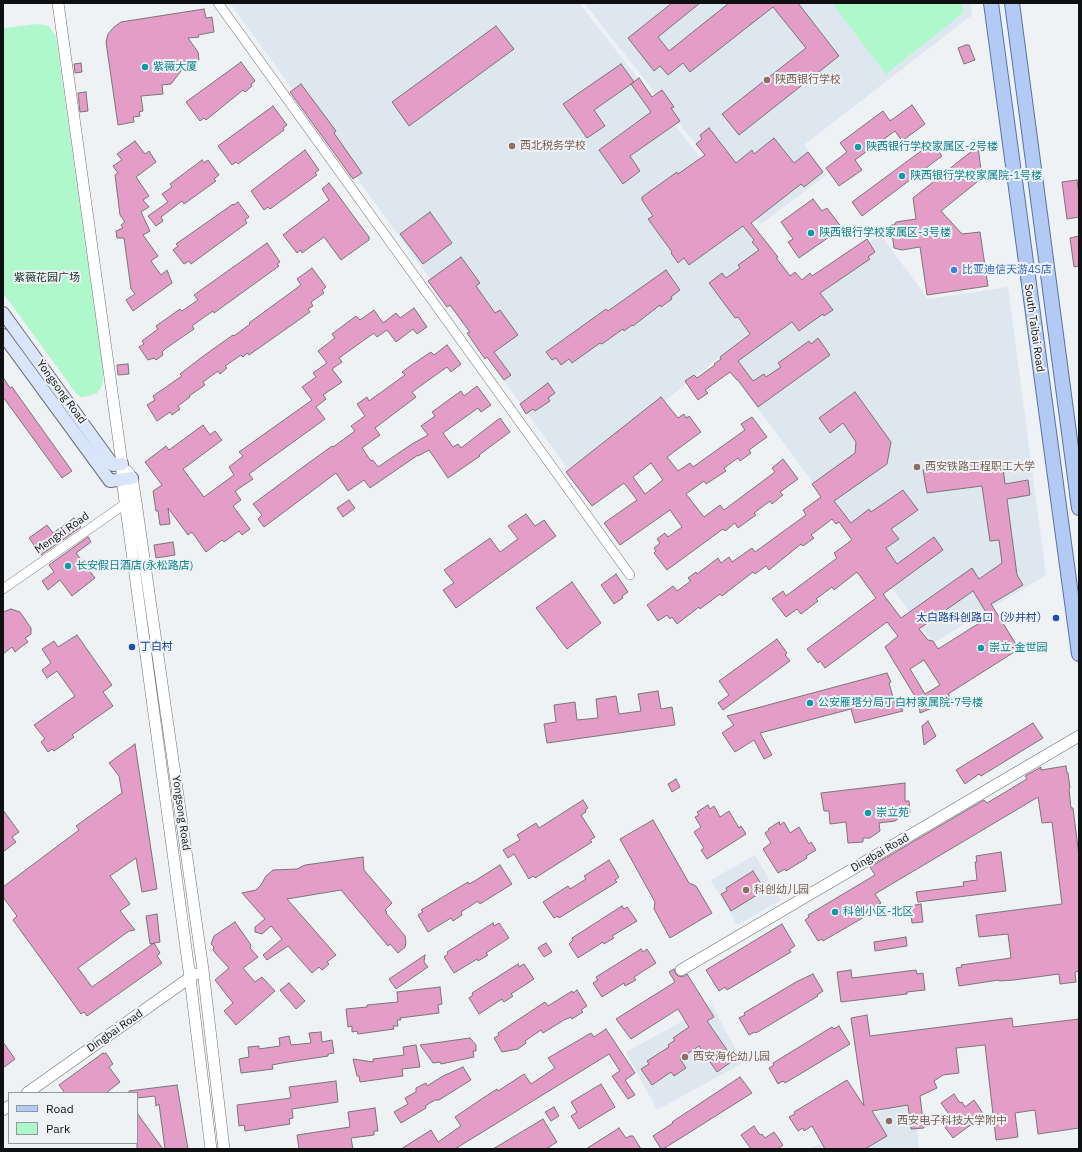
<!DOCTYPE html>
<meta charset="utf-8">
<style>
body{margin:0}
#map{position:relative;width:1082px;height:1152px;overflow:hidden;background:#eff2f5;font-family:"IBM Plex Sans",sans-serif}
canvas{display:block}
.frame{position:absolute;inset:0;border:4px solid #0e1011;pointer-events:none}
.legend{position:absolute;left:8px;top:1092px;width:130px;height:52px;box-sizing:border-box;background:#eff2f5;border:1px solid #95989a;margin:0;padding:5px 7px;list-style:none;font-size:12px;color:#0e1011}
.legend li{display:flex;align-items:center;gap:8px;height:20px}
.legend b{width:20px;border:1px solid #95989a}
</style>
<div id="map">
<canvas width="1082" height="1152"></canvas>
<div class="frame"></div>
<ul class="legend">
<li><b style="height:5px;background:#b2caf4"></b>Road</li>
<li><b style="height:11px;background:#aef8cc"></b>Park</li>
</ul>
</div>
<script>
const c = document.querySelector('canvas').getContext('2d');
c.lineJoin = 'round';
function fill(path, color) { c.fillStyle = color; c.fill(path, 'evenodd'); }
const poly = rows => new Path2D(rows.map(r => 'M' + r).join(''));
function stroke(path, color, width, dash) { c.strokeStyle = color; c.lineWidth = width; c.lineCap = dash ? 'butt' : 'round'; c.setLineDash(dash || []); c.stroke(path); }
function drawText(font, color, halo, rows, align = 'center') {
  c.font = font + ' "IBM Plex Sans","Noto Sans SC",sans-serif'; c.lineWidth = 4; c.setLineDash([]); c.textBaseline = 'middle'; c.strokeStyle = halo; c.fillStyle = color; for (const [text, x, y, turn = 0] of rows) {
    c.save(); c.translate(x, y); c.rotate((+turn || 0) * Math.PI / 180); c.textAlign = isNaN(turn) ? turn : align; if (halo) c.strokeText(text, 0, 0); c.fillText(text, 0, 0); c.restore();
  }
}
fill(poly([
 [230,3,579,3,803,289,573,476],
 [584,3,971,3,972,15,804,145,826,175,760,225],
 [880,234,928,299,1008,287,1046,575,933,643,721,359],
 [755,855,781,900,737,925,711,880],
 [712,1005,743,1063,657,1110,626,1052],
 [914,1094,919,1149,810,1149]
]), '#dee7ef');
fill(poly([
 [832,3,962,3,963,13,886,74],
 [38,24,49,26,56,37,103,369,103,382,101,388,97,393,85,397,80,397,76,393,3,293,3,28]
]), '#aef8cc');
const building = poly([
 [672,3,700,3,658,37,669,51,729,3,798,3,839,56,739,135,722,114,806,48,773,7,690,72,683,63,668,75,660,66,654,71,628,38,672,3],
 [204,9,206,18,212,17,214,32,198,35,199,37,188,38,198,52,199,60,179,63,181,71,171,84,162,85,163,94,141,96,143,111,139,112,140,116,133,117,134,122,118,125,106,42,108,34,114,27,121,22,204,9],
 [496,26,514,49,409,126,392,102,496,26],
 [966,45,969,45,975,60,964,64,958,48,966,45],
 [241,62,255,81,251,84,252,86,245,92,243,90,206,120,204,118,200,121,186,102,241,62],
 [81,63,82,72,75,73,74,64,81,63],
 [621,64,634,82,594,110,605,126,587,138,563,104,621,64],
 [639,78,652,97,662,90,674,107,671,108,680,121,630,156,640,171,623,184,599,150,651,112,631,84,639,78],
 [301,84,336,131,334,133,362,173,353,179,290,92,301,84],
 [86,92,88,111,80,112,78,93,86,92],
 [912,105,925,124,902,141,895,131,855,160,862,170,839,186,826,168,847,152,840,143,883,111,890,121,912,105],
 [273,106,287,125,283,128,284,130,238,164,236,162,232,165,218,146,273,106],
 [709,128,736,163,752,150,754,154,774,138,794,163,808,152,823,172,804,187,801,184,751,223,778,257,776,258,790,276,795,272,802,280,810,273,812,276,867,239,875,252,868,257,870,259,820,293,833,310,824,316,823,314,799,331,792,322,738,361,753,381,764,374,766,377,781,367,778,363,809,341,811,344,818,338,830,355,758,407,738,380,737,380,730,372,705,390,708,393,698,400,685,381,694,375,697,378,715,365,714,364,721,359,720,357,750,334,738,317,735,318,709,283,722,273,726,278,740,268,738,265,759,250,752,242,754,240,743,226,689,265,684,258,678,263,671,253,672,252,648,219,653,216,642,200,642,197,677,172,678,174,705,155,696,144,702,139,700,135,709,128],
 [135,141,145,154,149,151,156,162,136,177,149,196,143,200,149,207,141,212,150,231,143,235,158,256,151,261,161,275,167,270,172,283,133,311,126,300,135,294,131,289,124,238,117,238,116,231,123,228,121,225,125,222,120,215,115,175,118,173,113,166,122,160,117,154,135,141],
 [932,143,942,156,862,216,852,202,932,143],
 [978,146,982,178,941,211,962,234,980,232,988,286,927,295,920,247,902,250,894,248,891,225,894,225,896,222,916,219,913,198,978,146],
 [305,150,319,170,315,173,317,175,270,209,268,207,264,210,251,191,305,150],
 [202,160,204,163,208,160,219,175,214,179,216,181,184,204,182,201,161,217,163,221,156,226,148,216,168,202,162,194,172,187,170,184,202,160],
 [1077,180,1079,195,1079,217,1067,219,1062,182,1077,180],
 [329,183,369,237,369,240,341,260,324,237,302,253,301,250,297,253,283,235,329,200,322,189,329,183],
 [813,199,822,211,827,208,842,228,799,258,788,242,793,239,781,222,813,199],
 [238,202,249,217,245,220,247,223,191,264,189,261,184,264,173,250,178,246,176,244,233,204,234,205,238,202],
 [430,212,452,243,423,264,400,234,430,212],
 [1079,236,1079,266,1074,267,1070,238,1079,236],
 [267,243,280,262,277,264,279,266,214,313,213,311,196,323,192,326,194,329,165,349,162,352,163,355,156,360,154,358,148,360,139,347,144,344,142,341,158,329,156,326,180,309,182,311,198,300,194,295,267,243],
 [461,257,480,283,476,286,495,313,500,310,518,335,494,352,511,375,504,380,487,357,485,359,467,333,470,332,450,305,447,307,428,281,461,257],
 [312,268,326,287,322,290,324,293,311,302,313,306,308,309,310,312,249,355,247,353,243,357,241,355,225,366,227,368,220,374,218,371,203,382,205,385,189,396,190,397,178,406,180,409,172,415,170,412,157,421,147,405,155,400,153,396,182,376,180,374,202,357,233,335,234,336,250,324,249,323,301,285,297,279,312,268],
 [666,270,680,290,671,297,672,299,661,307,660,305,633,326,632,325,624,331,623,329,602,344,600,343,572,363,569,359,561,365,556,358,552,360,546,352,606,309,608,311,666,270],
 [414,308,427,327,417,334,413,329,396,342,387,330,377,337,374,333,339,358,342,362,332,369,342,382,323,395,326,399,316,407,325,419,249,474,253,479,235,491,241,500,233,506,250,529,242,535,239,531,224,542,222,540,206,552,192,532,188,535,168,508,170,524,160,525,158,511,156,511,153,491,162,485,145,462,166,446,169,450,203,425,210,435,215,431,222,440,183,469,204,497,234,475,229,467,243,456,239,452,312,400,302,387,316,377,313,373,327,363,318,351,335,338,332,334,356,316,360,320,374,310,383,323,396,313,400,318,414,308],
 [447,345,461,364,451,372,447,367,412,392,416,397,375,428,380,435,362,448,371,461,373,460,378,467,412,444,428,435,421,426,435,416,432,412,461,391,464,396,477,386,491,405,481,412,478,408,443,433,453,447,458,444,461,448,500,418,510,432,479,455,480,456,448,478,429,450,418,456,418,455,370,488,364,480,348,491,336,473,264,527,258,519,262,515,253,504,303,467,332,446,333,447,355,431,351,426,365,416,357,404,367,397,369,401,405,375,402,372,413,364,431,352,434,355,447,345],
 [128,364,129,374,118,375,117,365,128,364],
 [3,377,10,388,12,387,72,471,62,478,3,397,3,377],
 [548,383,555,393,548,398,550,401,535,411,533,409,526,414,520,404,548,383],
 [855,392,891,442,887,464,834,501,851,523,869,509,871,512,903,490,918,510,891,529,899,539,886,548,897,564,934,537,943,550,883,594,901,618,972,568,979,579,1002,563,999,540,990,541,982,486,927,493,923,470,1002,460,1005,484,1028,480,1030,495,1007,499,1017,575,1023,585,991,604,1019,649,948,694,952,700,920,713,919,703,885,647,898,636,887,622,825,668,820,661,818,663,807,649,876,598,857,572,834,590,832,587,816,599,818,601,801,614,797,609,786,617,772,599,783,591,786,596,837,558,834,553,852,540,839,522,836,524,832,519,811,535,814,538,803,546,801,544,769,570,766,566,755,574,753,572,722,596,720,594,700,609,699,607,677,624,672,617,670,619,667,615,658,621,647,605,673,586,677,591,691,581,688,578,696,572,697,574,718,558,721,563,729,557,732,562,752,548,755,552,806,515,803,510,821,497,812,484,855,453,856,442,843,423,830,433,819,418,855,392],
 [973,591,989,617,938,649,933,641,928,640,919,629,973,591],
 [924,660,940,685,925,694,910,669,924,660],
 [661,397,678,418,684,414,686,418,689,416,701,432,667,457,678,471,690,463,693,467,745,430,741,424,752,417,767,437,749,450,751,453,740,461,738,458,724,468,726,471,706,484,704,481,686,494,704,517,720,505,724,510,775,472,772,468,783,459,798,479,780,492,783,495,772,504,770,501,754,513,756,515,738,528,735,523,725,531,723,529,667,570,654,553,656,551,654,548,660,543,657,539,665,533,668,537,682,527,670,510,620,545,604,523,637,500,624,483,592,506,566,472,661,397],
 [651,463,663,480,645,494,633,477,651,463],
 [349,500,355,508,343,517,337,508,349,500],
 [526,514,535,526,544,520,556,536,456,608,443,590,454,583,444,570,490,538,500,552,518,539,508,526,526,514],
 [74,518,81,527,41,555,29,538,47,525,53,533,74,518],
 [88,537,91,542,76,553,95,578,72,596,60,580,48,590,42,581,54,572,49,565,88,537],
 [173,542,175,555,156,558,154,545,173,542],
 [616,574,628,592,622,596,623,598,614,604,601,585,616,574],
 [572,582,601,623,567,649,536,608,572,582],
 [11,609,20,612,31,628,31,634,25,638,28,642,21,647,15,652,12,647,3,654,3,612,11,609],
 [77,635,112,685,103,692,113,706,72,735,74,737,63,745,54,751,52,749,48,752,41,742,45,739,34,725,75,696,57,671,47,678,42,670,51,663,42,649,54,641,58,647,77,635],
 [777,639,787,653,785,655,790,661,723,710,718,703,729,695,719,681,777,639],
 [887,673,891,682,889,683,895,704,899,702,903,711,855,723,851,709,760,733,772,755,764,759,754,740,735,752,722,733,734,725,727,716,887,673],
 [658,691,661,709,672,707,675,725,547,743,544,724,556,722,554,705,575,702,577,720,598,718,596,699,616,696,619,714,641,711,638,694,658,691],
 [928,721,936,736,924,745,922,726,928,721],
 [1033,723,1043,738,981,776,979,774,965,784,956,770,1033,723],
 [135,744,157,889,142,892,136,858,110,876,130,904,120,911,135,930,129,931,78,968,92,987,154,943,160,953,157,956,162,963,87,1016,84,1012,81,1014,13,920,17,916,3,897,3,887,79,830,76,826,122,793,119,776,109,763,135,744],
 [1066,766,1067,773,1068,773,1070,788,1069,789,1071,808,1073,808,1079,856,1079,971,1075,972,1076,982,1060,984,1059,974,1014,980,999,981,999,980,959,986,956,968,962,967,961,965,1011,958,1008,934,979,937,976,915,1062,904,1052,822,1042,823,1038,797,875,894,881,903,876,906,878,909,823,941,822,939,818,941,805,920,809,917,808,915,875,875,870,867,984,800,987,803,1027,779,1025,776,1041,767,1041,770,1066,766],
 [676,779,680,787,672,792,668,784,676,779],
 [905,783,905,801,909,801,910,813,906,813,895,821,879,823,880,831,870,838,863,838,863,842,848,843,846,822,830,824,829,811,824,811,821,793,905,783],
 [583,800,588,808,585,810,586,812,581,815,595,837,590,840,592,842,535,878,533,876,529,879,514,854,508,858,503,850,520,840,517,835,536,823,539,828,583,800],
 [708,805,710,809,714,806,720,817,729,811,739,828,741,826,746,834,707,859,701,850,704,848,694,832,701,827,695,817,699,815,697,812,708,805],
 [3,810,19,832,12,837,16,842,3,852,3,810],
 [653,820,689,883,696,886,712,913,670,938,654,909,655,902,620,839,653,820],
 [779,822,780,825,784,822,790,833,799,827,809,844,811,842,816,850,806,856,807,858,786,871,785,869,778,873,763,849,771,843,765,833,769,830,768,829,779,822],
 [1001,852,1006,891,918,902,916,892,964,886,963,882,977,880,975,862,977,862,976,856,1001,852],
 [363,857,364,870,392,903,385,910,387,912,386,913,405,936,406,942,405,947,398,953,390,944,388,946,341,890,287,899,336,955,327,962,329,964,322,970,319,967,312,973,288,946,267,960,263,955,282,939,271,926,262,934,255,932,255,927,265,919,242,893,256,890,261,885,266,876,273,870,297,869,305,865,363,857],
 [609,860,619,877,615,880,617,882,559,918,558,916,554,918,543,902,568,886,570,889,586,879,584,876,609,860],
 [500,865,512,884,480,904,478,901,461,912,462,915,453,921,451,918,428,932,418,915,423,912,421,910,468,882,469,884,473,882,500,865],
 [753,871,765,890,731,911,721,894,727,891,726,888,753,871],
 [921,904,923,922,912,923,910,906,921,904],
 [622,906,624,909,627,907,637,921,612,936,614,938,604,944,603,942,578,958,569,944,573,940,572,938,622,906],
 [157,914,160,942,150,944,146,916,157,914],
 [235,922,251,945,250,948,258,957,243,968,255,982,262,977,275,991,236,1025,224,1011,233,1003,215,980,229,968,216,954,213,950,214,947,211,944,214,936,235,922],
 [493,923,494,926,499,923,509,938,486,953,488,955,478,961,477,959,454,973,444,957,448,954,447,952,493,923],
 [782,924,795,946,789,950,791,952,727,990,725,987,719,991,706,970,782,924],
 [906,937,907,946,875,951,874,942,906,937],
 [546,943,552,952,544,957,538,948,546,943],
 [641,949,643,952,647,949,656,963,634,977,636,980,625,986,624,983,602,997,593,983,598,980,596,977,641,949],
 [425,955,424,962,428,967,396,989,389,979,425,955],
 [518,964,519,967,524,964,534,979,511,994,513,996,504,1002,502,999,479,1014,469,998,473,995,472,993,518,964],
 [674,969,675,973,678,976,683,977,687,974,714,1017,707,1021,734,1060,717,1072,699,1046,680,1059,686,1068,674,1076,671,1072,652,1085,641,1069,649,1064,647,1061,669,1047,668,1045,675,1040,673,1038,689,1027,678,1009,631,1039,616,1019,675,982,669,972,674,969],
 [851,970,852,978,916,970,917,974,923,973,925,990,907,992,907,994,841,1002,837,972,851,970],
 [813,974,823,991,817,995,818,996,756,1033,755,1032,749,1035,739,1018,745,1015,744,1013,796,982,813,974],
 [289,983,305,1001,296,1009,280,990,289,983],
 [440,987,442,1004,438,1005,439,1013,400,1018,401,1020,397,1020,398,1026,393,1026,394,1029,358,1034,357,1031,352,1032,352,1026,348,1027,346,1009,367,1007,367,1005,398,1002,397,992,440,987],
 [577,990,587,1006,581,1010,583,1012,572,1019,571,1017,564,1020,543,1033,541,1030,525,1041,526,1043,518,1049,502,1052,494,1038,499,1035,498,1033,545,1002,548,1006,572,991,573,993,577,990],
 [867,1015,870,1036,1012,1018,1013,1027,1079,1019,1079,1128,1038,1134,1035,1110,1015,1113,1018,1137,996,1140,985,1045,956,1048,959,1073,943,1075,934,1081,937,1088,920,1096,924,1128,911,1129,908,1105,872,1111,887,1136,865,1149,825,1149,812,1126,804,1131,803,1128,798,1131,789,1117,795,1114,794,1112,847,1080,864,1106,851,1018,867,1015],
 [839,1026,850,1044,785,1083,783,1081,778,1084,769,1068,774,1065,773,1063,832,1027,834,1029,839,1026],
 [606,1029,635,1073,625,1080,635,1095,628,1099,612,1076,620,1071,609,1054,455,1149,401,1149,431,1130,438,1142,461,1126,455,1117,483,1098,497,1089,498,1091,524,1074,531,1084,555,1068,548,1058,591,1033,594,1037,606,1029],
 [321,1032,322,1042,332,1040,334,1053,328,1054,328,1056,282,1063,272,1065,273,1069,241,1073,239,1059,249,1057,248,1047,259,1046,259,1049,280,1046,279,1038,289,1036,291,1045,311,1043,309,1033,321,1032],
 [470,1038,476,1045,476,1051,473,1051,474,1057,441,1064,440,1062,433,1063,420,1045,470,1038],
 [3,1042,15,1059,3,1068,3,1042],
 [416,1045,420,1067,402,1069,403,1076,360,1082,359,1076,357,1076,353,1059,373,1062,373,1059,404,1055,403,1047,416,1045],
 [103,1053,104,1054,106,1053,113,1064,109,1067,120,1082,106,1093,65,1093,59,1085,103,1053],
 [463,1067,471,1080,439,1100,435,1100,425,1106,426,1108,401,1123,394,1112,408,1104,405,1098,416,1092,416,1088,426,1083,427,1086,443,1076,463,1067],
 [740,1077,752,1093,676,1141,663,1149,661,1149,653,1136,673,1123,672,1122,740,1077],
 [336,1081,338,1102,292,1109,293,1118,289,1119,290,1124,245,1131,244,1125,239,1126,237,1105,291,1098,289,1087,336,1081],
 [601,1084,615,1107,579,1129,571,1116,577,1112,571,1102,601,1084],
 [177,1085,188,1149,165,1149,159,1104,156,1106,155,1096,137,1098,137,1093,129,1093,129,1091,177,1085],
 [954,1094,960,1103,962,1102,965,1107,974,1100,984,1115,953,1138,942,1123,951,1117,941,1103,954,1094],
 [554,1107,559,1116,551,1121,545,1112,554,1107],
 [375,1108,378,1131,374,1131,374,1135,351,1138,353,1149,299,1149,297,1135,350,1127,348,1112,375,1108],
 [137,1113,163,1149,137,1149,137,1113],
 [543,1119,557,1142,546,1149,493,1149,543,1119],
 [754,1126,760,1135,762,1134,765,1138,774,1132,783,1145,778,1149,751,1149,741,1135,754,1126],
 [619,1128,626,1138,630,1136,633,1136,641,1149,586,1149,619,1128]
]);
fill(building, '#e49dc6');
stroke(building, '#797577', 1);
const minor = poly([
 [218,3,630,575],
 [3,589,125,504,131,503]
]);
const tertiary = poly([
 [58,3,122,464,122,479,190,978,211,1149],
 [127,471,132,478,136,502,203,970,224,1149],
 [681,970,1079,736],
 [27,1093,195,974],
 [3,1110,9,1106]
]);
const secondary = poly([
 [3,313,113,465,122,464],
 [3,335,110,481,132,478]
]);
const primary = poly([
 [991,3,1079,654],
 [1012,3,1079,508]
]);
stroke(minor, '#6b6e71', 10);
stroke(tertiary, '#6b6e71', 12);
stroke(secondary, '#6b6e71', 14);
stroke(primary, '#5772a0', 16);
stroke(minor, '#fff', 9);
stroke(tertiary, '#fff', 11);
stroke(secondary, '#d9e5fa', 12);
stroke(primary, '#b2caf4', 14);
for (const [x, y, r, color] of [
 [145,67,4,"#0f9aa8"],
 [767,80,4,"#8d6e63"],
 [512,146,4,"#8d6e63"],
 [858,147,4,"#0f9aa8"],
 [902,176,4,"#0f9aa8"],
 [811,233,4,"#0f9aa8"],
 [954,270,4,"#3f7fe0"],
 [917,467,4,"#8d6e63"],
 [68,566,4,"#0f9aa8"],
 [1056,618,4,"#1a4fb4"],
 [132,647,4,"#1a4fb4"],
 [981,648,4,"#0f9aa8"],
 [810,703,4,"#0f9aa8"],
 [868,813,4,"#0f9aa8"],
 [746,890,4,"#8d6e63"],
 [835,912,4,"#0f9aa8"],
 [685,1057,4,"#8d6e63"],
 [889,1121,4,"#8d6e63"]
]) { const dot = new Path2D(); dot.arc(x, y, r, 0, 2 * Math.PI); c.fillStyle = color; c.fill(dot); stroke(dot, '#eff2f5', 1.5); }
drawText('11px', '#0d838f', '#eff2f5', [
 ["紫薇大厦",153,67],
 ["陕西银行学校家属区-2号楼",866,147],
 ["陕西银行学校家属院-1号楼",910,176],
 ["陕西银行学校家属区-3号楼",819,233],
 ["长安假日酒店(永松路店)",76,566],
 ["崇立·金世园",989,648],
 ["公安雁塔分局丁白村家属院-7号楼",818,703],
 ["崇立苑",876,813],
 ["科创小区-北区",843,912]
], 'left');
drawText('11px', '#785e54', '#eff2f5', [
 ["陕西银行学校",775,80],
 ["西北税务学校",520,146],
 ["西安铁路工程职工大学",925,467],
 ["科创幼儿园",754,890],
 ["西安海伦幼儿园",693,1057],
 ["西安电子科技大学附中",897,1121]
], 'left');
drawText('11px', '#366cbe', '#eff2f5', [
 ["比亚迪信天游4S店",962,270]
], 'left');
drawText('11px', '#103220', '#eff2f5', [
 ["紫薇花园广场",47,278]
]);
drawText('11px', '#0e1011', '#eff2f5', [
 ["South Taibai Road",1034,328,82],
 ["Yongsong Road",61,392,54],
 ["Mengxi Road",62,533,-35],
 ["Yongsong Road",181,813,82],
 ["Dingbai Road",880,853,-30],
 ["Dingbai Road",115,1031,-35]
]);
drawText('11px', '#164399', '#eff2f5', [
 ["太白路科创路口（沙井村）",1048,618],
 ["丁白村",140,647,"left"]
], 'right');
</script>
